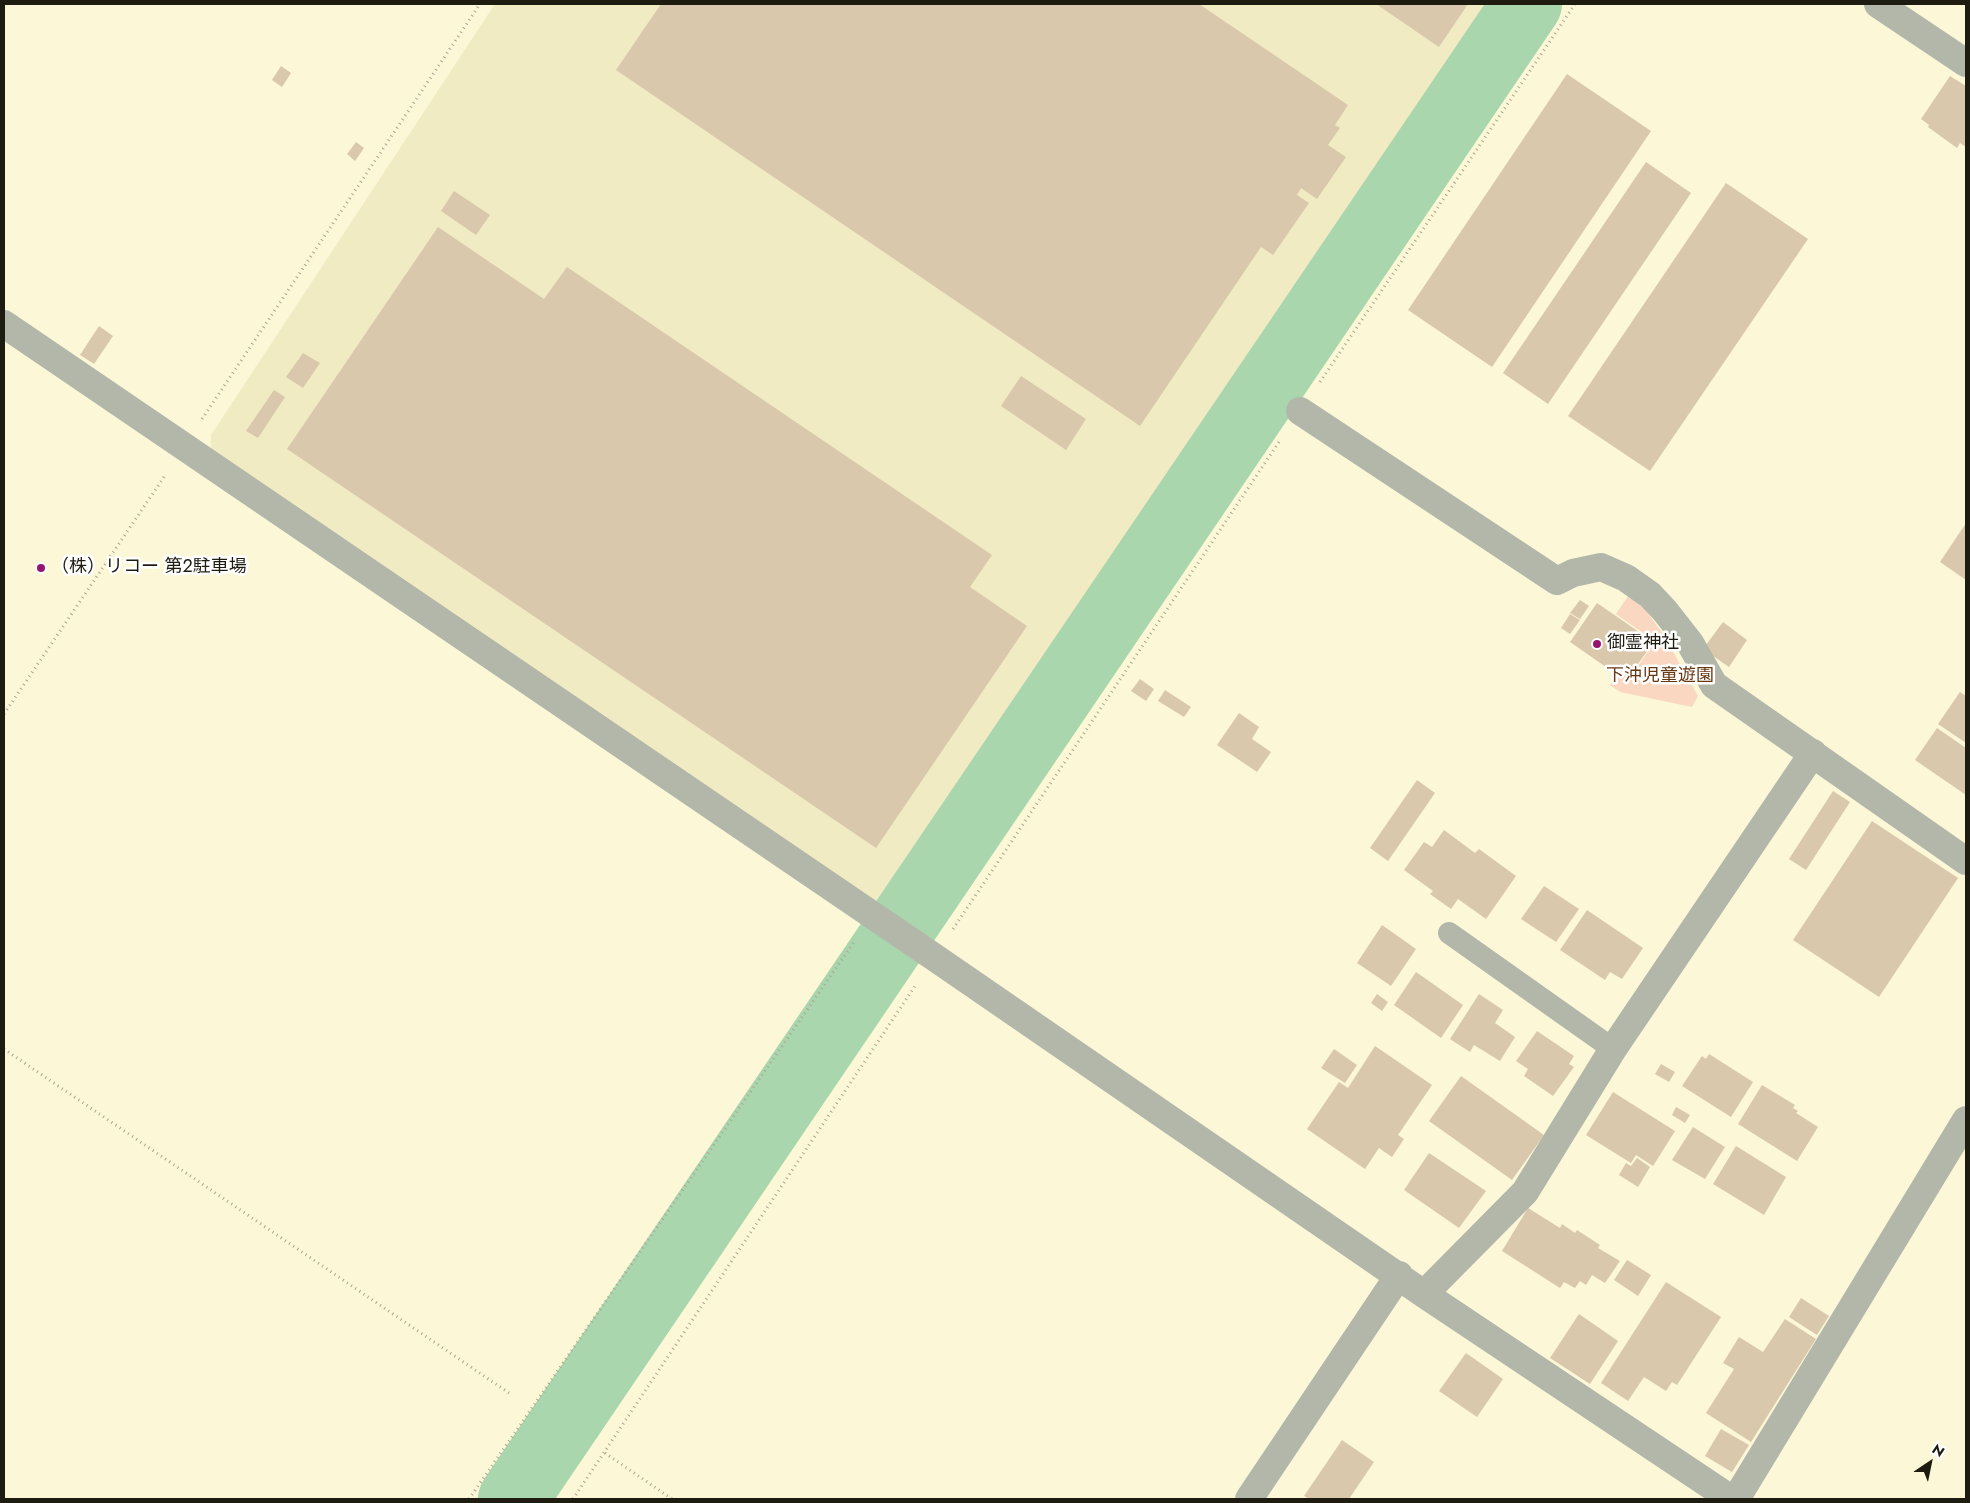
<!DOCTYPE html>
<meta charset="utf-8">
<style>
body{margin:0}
#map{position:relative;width:1970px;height:1503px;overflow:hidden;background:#fbf7d7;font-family:Jost,sans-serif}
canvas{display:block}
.frame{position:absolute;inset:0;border:5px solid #1e1c11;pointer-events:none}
.north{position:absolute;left:1905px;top:1438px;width:50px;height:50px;-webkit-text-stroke:4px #fff;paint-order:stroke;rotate:34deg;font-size:14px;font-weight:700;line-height:20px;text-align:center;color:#1e1c11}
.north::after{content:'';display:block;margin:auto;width:18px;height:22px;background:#1e1c11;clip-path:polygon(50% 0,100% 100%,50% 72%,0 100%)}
</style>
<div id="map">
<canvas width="1970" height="1503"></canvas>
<div class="frame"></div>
<div class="north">N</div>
</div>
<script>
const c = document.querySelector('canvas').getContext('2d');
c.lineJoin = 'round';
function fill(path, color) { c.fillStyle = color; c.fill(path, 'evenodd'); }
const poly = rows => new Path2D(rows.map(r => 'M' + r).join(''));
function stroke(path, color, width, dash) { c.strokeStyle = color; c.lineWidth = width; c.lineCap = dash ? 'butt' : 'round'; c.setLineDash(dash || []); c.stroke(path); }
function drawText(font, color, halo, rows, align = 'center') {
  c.font = font + ' Jost,"Noto Sans JP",sans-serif'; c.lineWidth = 5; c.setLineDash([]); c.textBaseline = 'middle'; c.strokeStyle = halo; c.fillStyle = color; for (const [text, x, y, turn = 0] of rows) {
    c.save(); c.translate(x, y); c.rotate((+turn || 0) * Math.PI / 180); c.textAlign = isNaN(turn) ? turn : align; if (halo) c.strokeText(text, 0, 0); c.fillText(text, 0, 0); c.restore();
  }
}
fill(poly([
 [495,4,1560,4,931,939,211,449,211,435]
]), '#f0ebc3');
fill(poly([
 [1628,596,1644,608,1663,634,1698,696,1692,707,1620,692,1610,685,1621,668,1632,675,1649,650,1641,644,1646,635,1616,614]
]), '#fad7c1');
stroke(poly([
 [513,1499,1527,4]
]), '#a9d6ad', 70);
fill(poly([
 [661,4,1199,4,1348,105,1335,125,1340,128,1328,145,1346,157,1317,199,1301,188,1297,195,1309,203,1273,255,1261,247,1140,426,616,70],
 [1376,4,1468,4,1439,47],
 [281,66,291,73,282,87,272,80],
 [1567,74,1651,131,1492,367,1408,310],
 [1950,76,1966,86,1966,147,1960,143,1957,148,1928,127,1929,125,1921,119],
 [356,142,364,148,355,161,347,154],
 [1646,162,1691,193,1548,404,1503,373],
 [1726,183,1808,239,1650,471,1568,416],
 [454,191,490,215,476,235,441,211],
 [438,227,544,299,567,267,992,555,970,587,1027,626,876,848,287,449],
 [99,326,113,336,94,364,80,355],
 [303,353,320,363,303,388,286,377],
 [1021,376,1086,419,1066,450,1001,406],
 [274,390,285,397,258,438,246,431],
 [1966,523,1966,580,1940,562],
 [1580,600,1589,606,1580,619,1570,613],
 [1597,603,1645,636,1638,644,1648,650,1631,674,1621,667,1616,674,1570,642],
 [1570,614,1580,620,1570,634,1561,628],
 [1723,622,1747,640,1729,667,1703,649],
 [1140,679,1154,689,1146,701,1131,691],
 [1165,690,1191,707,1184,717,1158,701],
 [1960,692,1966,696,1966,743,1938,724],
 [1239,713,1259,727,1252,739,1271,752,1257,772,1217,745],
 [1937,728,1966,748,1966,795,1915,760],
 [1417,780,1435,793,1388,861,1370,848],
 [1833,791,1850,802,1806,870,1789,859],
 [1872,821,1958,878,1879,997,1793,940],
 [1444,830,1475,853,1479,849,1516,876,1486,919,1458,899,1451,909,1430,894,1433,891,1404,870,1424,842,1432,847],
 [1544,886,1579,909,1556,942,1521,919],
 [1587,910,1643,948,1622,979,1610,972,1605,980,1560,950],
 [1382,925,1416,949,1391,986,1357,963],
 [1416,972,1463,1005,1441,1038,1394,1005],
 [1377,994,1388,1002,1382,1011,1371,1003],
 [1479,994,1503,1010,1495,1023,1515,1037,1500,1061,1474,1045,1470,1052,1450,1039],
 [1537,1031,1574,1056,1569,1064,1574,1067,1553,1096,1524,1076,1528,1069,1516,1061],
 [1375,1046,1432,1085,1398,1135,1404,1139,1392,1157,1379,1148,1365,1169,1307,1129,1339,1082,1348,1088],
 [1334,1049,1357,1065,1345,1083,1321,1068],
 [1709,1054,1753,1082,1731,1117,1682,1086,1702,1056,1706,1059],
 [1661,1064,1675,1072,1669,1082,1655,1074],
 [1461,1076,1544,1135,1512,1180,1429,1121],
 [1762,1085,1795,1105,1793,1108,1798,1111,1796,1113,1818,1127,1797,1161,1738,1124],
 [1613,1092,1675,1131,1653,1166,1636,1155,1631,1163,1586,1135],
 [1676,1107,1690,1115,1685,1123,1672,1115],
 [1693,1127,1725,1147,1705,1179,1672,1160],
 [1736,1146,1786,1177,1764,1215,1713,1184],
 [1429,1153,1486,1191,1459,1228,1404,1190],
 [1637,1158,1650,1167,1638,1187,1619,1175,1626,1163,1631,1166],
 [1528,1208,1560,1228,1562,1224,1575,1233,1577,1230,1600,1245,1598,1248,1620,1261,1605,1283,1592,1275,1586,1285,1580,1281,1575,1288,1564,1282,1560,1288,1502,1251],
 [1627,1260,1651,1275,1638,1296,1614,1280],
 [1666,1282,1721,1317,1677,1385,1672,1382,1666,1391,1644,1377,1628,1401,1601,1383],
 [1801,1298,1829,1316,1817,1335,1789,1317],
 [1579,1314,1618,1341,1590,1384,1550,1358],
 [1785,1319,1816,1339,1751,1442,1706,1413,1734,1369,1723,1363,1739,1337,1763,1352],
 [1466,1353,1503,1379,1477,1417,1439,1391],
 [1721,1429,1749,1445,1732,1472,1705,1456],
 [1342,1440,1374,1462,1349,1499,1309,1499,1304,1496]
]), '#dac8ad');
stroke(poly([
 [1320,382,1575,4],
 [202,419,480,4],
 [4,714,166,474],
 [953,929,1281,439],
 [4,1049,509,1393],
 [605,1453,672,1499],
 [469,1499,854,942],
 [573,1499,915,986]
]), '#aaa78f', 3, [1, 4]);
stroke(poly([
 [1449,933,1613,1049]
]), '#b2b7aa', 22);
stroke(poly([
 [1878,4,1966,63],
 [4,324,934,957,1424,1294,1731,1499],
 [1300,411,1557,581,1573,573,1601,567,1626,578,1650,595,1665,611,1690,643,1714,685,1966,861],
 [1424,1294,1525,1192,1613,1049,1813,753],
 [1249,1499,1399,1275],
 [1736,1499,1966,1120]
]), '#b2b7aa', 28);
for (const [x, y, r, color] of [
 [41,568,5,"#95156e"],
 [1597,644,5,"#95156e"]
]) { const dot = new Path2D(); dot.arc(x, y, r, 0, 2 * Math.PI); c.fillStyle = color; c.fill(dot); stroke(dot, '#fff', 2); }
drawText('18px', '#1e1c11', '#fff', [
 ["（株）リコー 第2駐車場",51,568],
 ["御霊神社",1607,644]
], 'left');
drawText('18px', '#673712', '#fff', [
 ["下沖児童遊園",1660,677]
]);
</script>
